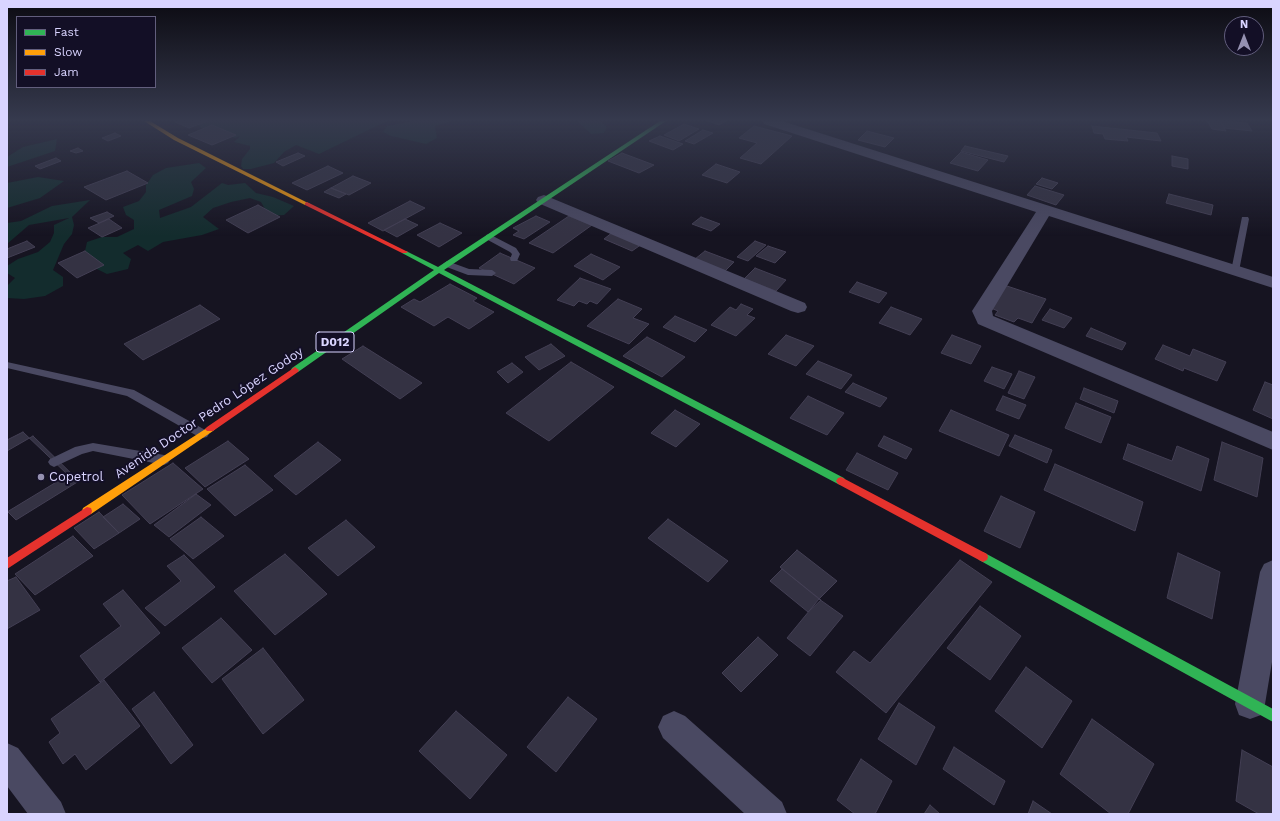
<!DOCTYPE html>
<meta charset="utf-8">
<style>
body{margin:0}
#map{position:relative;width:1280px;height:821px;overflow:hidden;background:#161421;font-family:"Work Sans",sans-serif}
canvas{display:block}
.frame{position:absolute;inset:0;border:8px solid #d9d4ff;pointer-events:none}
.legend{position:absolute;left:16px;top:16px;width:140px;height:72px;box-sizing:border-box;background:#130f26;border:1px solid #625e7d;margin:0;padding:5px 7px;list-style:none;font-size:12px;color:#d9d4ff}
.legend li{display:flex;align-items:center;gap:8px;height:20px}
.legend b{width:20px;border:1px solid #625e7d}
.north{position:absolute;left:1224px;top:16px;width:40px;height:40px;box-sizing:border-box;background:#130f26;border:1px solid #625e7d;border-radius:50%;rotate:0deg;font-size:11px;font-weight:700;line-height:16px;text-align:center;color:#d9d4ff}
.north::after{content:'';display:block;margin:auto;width:14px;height:18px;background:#9591b1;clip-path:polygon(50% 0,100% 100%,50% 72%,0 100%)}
</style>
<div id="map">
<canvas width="1280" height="821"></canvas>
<div class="frame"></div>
<ul class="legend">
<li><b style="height:5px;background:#30b455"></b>Fast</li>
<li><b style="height:5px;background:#ff9f0a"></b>Slow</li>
<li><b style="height:5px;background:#e5322d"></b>Jam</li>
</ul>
<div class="north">N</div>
</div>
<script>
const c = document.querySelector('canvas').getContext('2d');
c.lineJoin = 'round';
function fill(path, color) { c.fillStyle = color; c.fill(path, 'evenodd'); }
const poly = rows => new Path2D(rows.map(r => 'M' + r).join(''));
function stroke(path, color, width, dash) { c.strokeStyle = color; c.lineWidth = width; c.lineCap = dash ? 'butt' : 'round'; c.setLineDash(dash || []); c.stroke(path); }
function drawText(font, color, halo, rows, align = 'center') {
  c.font = font + ' "Work Sans",sans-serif'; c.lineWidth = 4; c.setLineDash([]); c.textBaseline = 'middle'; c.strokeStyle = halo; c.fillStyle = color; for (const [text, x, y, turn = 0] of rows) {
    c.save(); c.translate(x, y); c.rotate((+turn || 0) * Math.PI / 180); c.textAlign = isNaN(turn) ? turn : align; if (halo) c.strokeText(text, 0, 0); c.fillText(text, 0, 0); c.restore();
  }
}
fill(poly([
 [181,121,387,121,319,154,296,145,284,152,274,163,251,169,243,169,241,166,242,159,250,149,250,146,234,142,240,136,235,138,201,128,197,124],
 [415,121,451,121,435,126,437,138,426,144,391,136,383,132,387,126],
 [577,121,600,121,607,127,604,133,591,134],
 [57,139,55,151,7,167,7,157,23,147],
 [199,163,206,168,191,182,194,189,192,196,159,210,160,218,191,207,222,183,228,185,245,183,256,193,273,197,294,206,284,215,269,216,261,202,250,198,231,202,213,208,203,217,219,229,202,235,163,242,148,251,138,245,123,253,131,259,128,269,107,274,95,268,85,251,87,242,102,237,117,237,134,229,134,220,126,215,123,207,139,201,146,192,146,185,153,175,166,168],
 [38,177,64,181,40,198,7,208,7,183],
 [90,200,72,217,74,225,72,234,64,244,53,270,63,277,63,286,45,296,24,299,7,298,7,286,15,278,7,273,7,266,18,259,38,252,50,242,54,233,54,225,69,218,29,225,7,244,7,223,21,221,52,206]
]), '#132c2d');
const building = poly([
 [178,121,208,121,189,128,175,122,178,121],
 [708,121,726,121,719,125,708,121],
 [1207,121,1220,121,1226,131,1212,129,1207,121],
 [1220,121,1247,123,1252,131,1224,128,1220,121],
 [684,124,699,129,679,141,664,135,684,124],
 [212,125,236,135,212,145,188,135,212,125],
 [754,126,792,136,761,164,740,158,757,143,739,138,754,126],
 [1092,126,1157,133,1161,141,1126,137,1128,141,1105,139,1103,134,1094,133,1092,126],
 [703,130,713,133,694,144,685,141,703,130],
 [867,131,894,138,885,147,858,140,867,131],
 [115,133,121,136,108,141,102,138,115,133],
 [660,136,683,144,673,150,649,141,660,136],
 [965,146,1008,156,1004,162,961,151,965,146],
 [78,148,83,151,76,153,70,151,78,148],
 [961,152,988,160,978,171,950,163,961,152],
 [298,153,305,156,283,166,276,162,298,153],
 [622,153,654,165,639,173,608,161,622,153],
 [1172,156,1188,159,1188,169,1172,166,1172,156],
 [56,158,61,161,40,169,35,166,56,158],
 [716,164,740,172,727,183,702,175,716,164],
 [328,166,343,173,307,190,292,183,328,166],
 [127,171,148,183,106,200,84,187,127,171],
 [353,176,371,183,349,195,331,188,353,176],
 [1042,178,1058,183,1052,189,1036,184,1042,178],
 [1035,186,1064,195,1056,205,1027,195,1035,186],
 [331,188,346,194,339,198,324,192,331,188],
 [1169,194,1213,205,1211,215,1166,203,1169,194],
 [410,201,425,208,383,231,368,223,410,201],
 [258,205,280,217,248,233,226,220,258,205],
 [107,212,114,216,99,223,90,218,107,212],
 [536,216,550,222,524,239,513,235,519,231,513,228,536,216],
 [569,216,592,225,553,253,529,243,569,216],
 [701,217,720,224,711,231,692,224,701,217],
 [109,219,122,228,102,237,88,228,109,219],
 [405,219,418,225,397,237,384,230,405,219],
 [440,223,462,233,439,247,417,235,440,223],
 [613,232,642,244,632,251,604,239,613,232],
 [27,241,35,247,7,258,7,249,27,241],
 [755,241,766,245,748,261,737,257,755,241],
 [768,246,786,252,775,263,756,256,768,246],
 [85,251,104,265,77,278,58,263,85,251],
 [705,251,734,262,725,271,695,259,705,251],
 [500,253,535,268,514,284,479,268,500,253],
 [591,254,620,267,603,280,574,266,591,254],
 [755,268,786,280,776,291,744,279,755,268],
 [580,278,597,284,611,289,597,304,590,301,587,304,579,301,574,306,557,300,580,278],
 [857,282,887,293,879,303,849,292,857,282],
 [450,284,477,298,473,301,494,312,469,329,448,317,434,326,401,307,414,299,420,302,450,284],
 [1001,284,1046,299,1032,323,1018,318,1014,322,995,315,998,311,986,306,1001,284],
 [618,299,642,309,633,318,649,324,629,344,587,326,618,299],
 [741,304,753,309,747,315,755,318,736,336,711,325,730,307,736,310,741,304],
 [200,305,220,319,143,360,124,344,200,305],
 [891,307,922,319,910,335,879,323,891,307],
 [1050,309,1072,318,1064,328,1042,320,1050,309],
 [675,316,707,330,695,342,663,327,675,316],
 [1091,328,1126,343,1122,350,1086,336,1091,328],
 [786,335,814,346,796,366,768,354,786,335],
 [952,335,981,346,971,364,941,353,952,335],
 [647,337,685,357,662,377,623,356,647,337],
 [551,344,565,356,539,370,525,357,551,344],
 [1163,345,1190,356,1193,349,1226,362,1217,381,1184,368,1183,371,1155,359,1163,345],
 [363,346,422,383,400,399,342,359,363,346],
 [818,361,852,375,841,389,806,374,818,361],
 [571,362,614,387,549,441,506,413,571,362],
 [512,363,523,372,508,383,497,372,512,363],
 [992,367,1012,374,1004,389,984,381,992,367],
 [1019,371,1035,377,1024,399,1008,393,1019,371],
 [1265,382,1273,385,1273,419,1253,410,1265,382],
 [853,383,887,398,880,407,845,392,853,383],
 [1084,388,1118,401,1114,413,1080,399,1084,388],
 [808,396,844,413,827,435,790,418,808,396],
 [1003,396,1026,405,1019,419,996,410,1003,396],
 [1076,403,1111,417,1101,443,1065,428,1076,403],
 [675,410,700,424,676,447,651,433,675,410],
 [951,410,1009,435,999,456,939,431,951,410],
 [23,432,68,475,7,512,7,440,23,432],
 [1015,435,1052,450,1047,463,1009,446,1015,435],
 [33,436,79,481,16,520,7,511,7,451,33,436],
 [884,436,912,449,906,459,878,446,884,436],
 [228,441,249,459,205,487,185,468,228,441],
 [318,442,341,460,296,495,274,476,318,442],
 [1222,442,1263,458,1257,497,1214,480,1222,442],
 [1128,444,1172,461,1177,446,1209,459,1201,491,1123,459,1128,444],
 [857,453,898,473,888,490,846,470,857,453],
 [173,463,203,489,150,524,122,495,173,463],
 [1055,464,1143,502,1135,531,1044,490,1055,464],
 [245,465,273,490,235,516,207,489,245,465],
 [196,494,211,505,169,537,154,525,196,494],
 [1001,496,1035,512,1020,548,984,531,1001,496],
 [123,504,140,519,119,533,103,517,123,504],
 [99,512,119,533,94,549,74,528,99,512],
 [201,517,224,536,193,559,170,539,201,517],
 [668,519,728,561,708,582,648,538,668,519],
 [346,520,375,547,338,576,308,548,346,520],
 [73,536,93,556,35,595,15,574,73,536],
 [797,550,837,581,819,599,780,567,797,550],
 [1178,553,1220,572,1212,619,1167,598,1178,553],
 [285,554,327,594,275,635,234,591,285,554],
 [184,555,215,587,165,626,145,608,181,581,167,566,184,555],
 [960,560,992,582,886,713,836,672,854,651,870,663,960,560],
 [782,569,821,600,808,612,770,581,782,569],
 [16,577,40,610,7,629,7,581,16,577],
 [123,590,160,633,100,682,80,656,121,626,103,604,123,590],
 [819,599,843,616,810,656,787,638,819,599],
 [980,606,1021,636,990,680,947,648,980,606],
 [221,618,252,650,212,683,182,648,221,618],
 [758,637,778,655,741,692,722,673,758,637],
 [263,648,304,700,263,734,222,679,263,648],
 [1026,667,1072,701,1042,748,995,711,1026,667],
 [104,680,140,726,86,770,75,754,63,764,49,742,60,733,51,719,104,680],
 [154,692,193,745,171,764,132,709,154,692],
 [568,697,597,719,556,772,527,747,568,697],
 [899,703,935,727,916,765,878,739,899,703],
 [456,711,507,755,470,799,419,751,456,711],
 [1092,719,1154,764,1128,814,1111,814,1060,774,1092,719],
 [954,747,1005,781,994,805,943,769,954,747],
 [1242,750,1273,767,1273,814,1259,814,1236,801,1242,750],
 [861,759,892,781,875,814,855,814,837,800,861,759],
 [1033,801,1052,814,1028,814,1033,801],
 [930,805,940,814,924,814,930,805]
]);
fill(building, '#343243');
stroke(building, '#433f54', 1);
fill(poly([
 [1242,217,1248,217,1249,219,1239,271,1235,274,1231,271,1242,217],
 [489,234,516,248,520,254,517,261,511,261,510,259,512,254,510,252,486,239,486,235,489,234],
 [447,261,469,269,492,270,496,273,492,276,468,275,444,266,443,264,447,261],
 [7,362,134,390,207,431,209,434,207,437,203,438,199,437,127,396,7,368,7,362],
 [93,443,164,455,168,457,170,460,168,463,164,465,93,451,82,454,54,467,50,465,48,462,50,459,75,447,93,443]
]), '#4a4962');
fill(poly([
 [763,121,782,121,1273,277,1273,288,1049,216,992,311,993,316,1273,432,1273,450,978,324,972,311,1036,212,764,124,763,121],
 [544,195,805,303,807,307,805,311,798,313,791,311,538,203,536,200,538,197,544,195],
 [1273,560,1273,656,1265,704,1261,715,1250,719,1239,715,1235,704,1260,572,1264,564,1273,560],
 [674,711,685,716,782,802,787,814,745,814,663,738,658,727,663,716,674,711],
 [7,743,18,748,61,802,66,814,28,814,7,786,7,743]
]), '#4a4962');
fill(poly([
 [660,121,666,121,444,270,844,478,846,481,844,484,841,485,838,484,439,273,298,372,292,372,291,370,292,368,434,270,402,253,402,251,406,251,438,267,660,121],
 [983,552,1273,709,1273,722,979,560,978,557,979,554,983,552]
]), '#30b455');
fill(poly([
 [144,121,150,121,178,138,310,204,305,205,174,140,144,121],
 [210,426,213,427,215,429,213,431,91,514,87,515,83,514,82,511,83,508,210,426]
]), '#ff9f0a');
fill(poly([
 [307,202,406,251,408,252,406,253,402,253,305,205,305,203,307,202],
 [295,367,299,370,298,372,213,431,207,431,205,429,207,427,295,367],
 [841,477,987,554,988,557,987,560,983,562,979,560,838,484,836,481,838,478,841,477],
 [87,507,91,508,92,511,91,514,7,569,7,558,87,507]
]), '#e5322d');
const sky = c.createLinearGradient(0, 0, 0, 236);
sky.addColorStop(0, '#0c0b12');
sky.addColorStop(0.51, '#363a4e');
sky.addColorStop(1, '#363a4e00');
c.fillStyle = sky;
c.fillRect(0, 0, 1280, 236);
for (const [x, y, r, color] of [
 [41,477,4,"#9591b1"]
]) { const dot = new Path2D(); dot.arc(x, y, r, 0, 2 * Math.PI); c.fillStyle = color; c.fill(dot); stroke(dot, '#130f26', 1.5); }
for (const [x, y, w] of [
 [335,342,38]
]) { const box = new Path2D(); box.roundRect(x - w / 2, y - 10, w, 20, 3); c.fillStyle = '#130f26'; c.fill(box); stroke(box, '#d9d4ff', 1); }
drawText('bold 12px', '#d9d4ff', null, [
 ["D012",335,342]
]);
drawText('13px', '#d9d4ff', '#130f26', [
 ["Avenida Doctor Pedro López Godoy",209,413,-34]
]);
drawText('13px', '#d9d4ff', '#130f26', [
 ["Copetrol",49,477]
], 'left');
</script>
